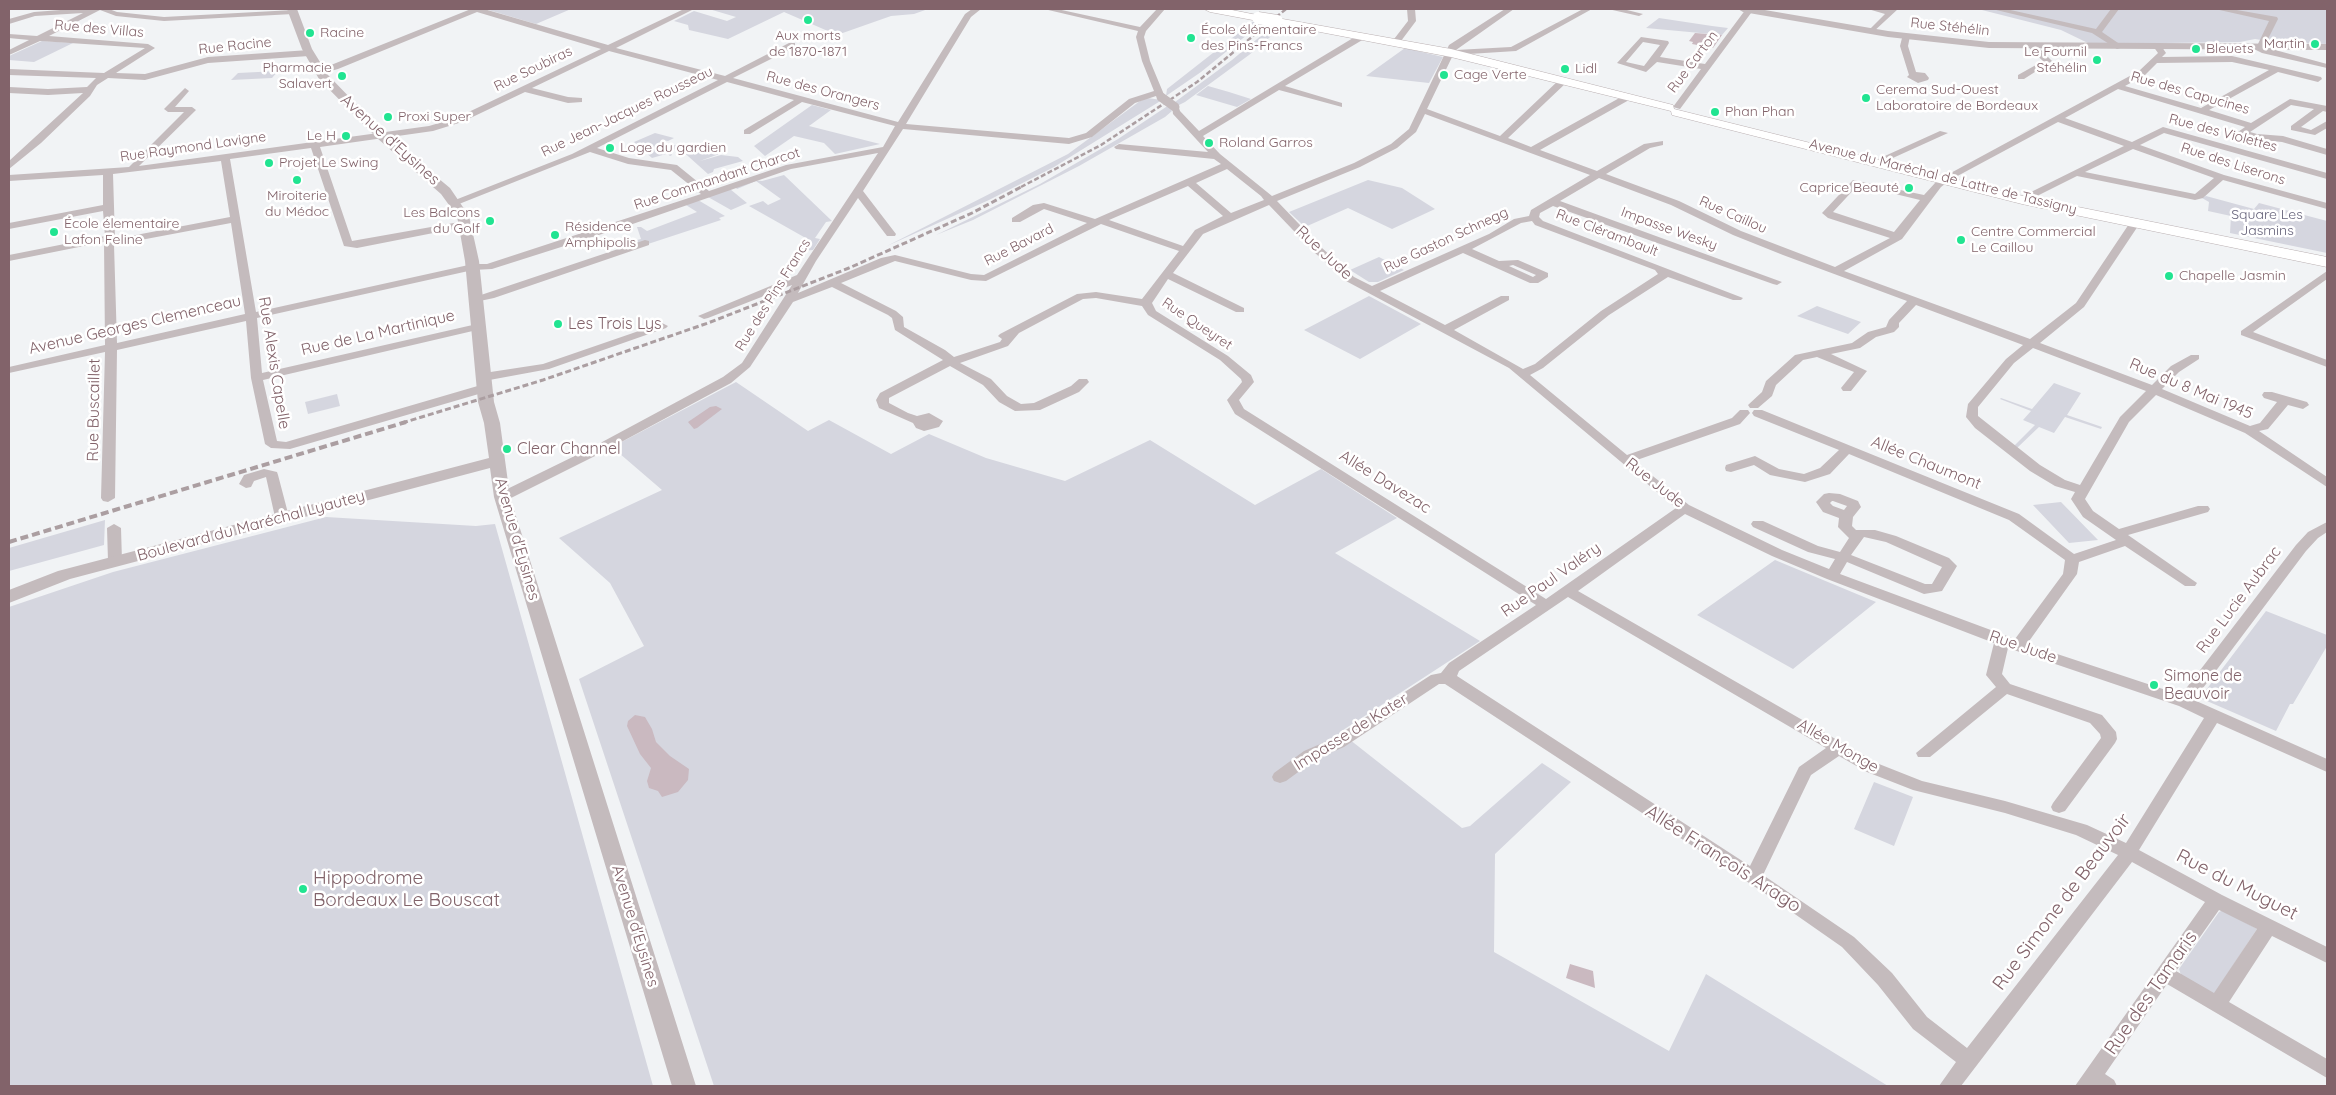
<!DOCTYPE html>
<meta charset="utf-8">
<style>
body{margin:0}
#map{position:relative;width:2336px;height:1095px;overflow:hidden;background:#f1f3f5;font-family:Quicksand,sans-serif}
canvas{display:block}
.frame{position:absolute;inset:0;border:10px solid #82636a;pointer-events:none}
</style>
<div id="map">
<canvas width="2336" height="1095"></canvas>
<div class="frame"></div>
</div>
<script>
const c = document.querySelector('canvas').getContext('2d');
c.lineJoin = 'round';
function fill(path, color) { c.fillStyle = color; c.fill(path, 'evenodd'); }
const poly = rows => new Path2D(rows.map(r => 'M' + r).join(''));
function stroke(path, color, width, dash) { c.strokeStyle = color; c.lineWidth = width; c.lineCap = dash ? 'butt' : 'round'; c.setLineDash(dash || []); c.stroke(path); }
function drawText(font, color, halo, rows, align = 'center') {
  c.font = font + ' Quicksand,sans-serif'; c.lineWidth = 5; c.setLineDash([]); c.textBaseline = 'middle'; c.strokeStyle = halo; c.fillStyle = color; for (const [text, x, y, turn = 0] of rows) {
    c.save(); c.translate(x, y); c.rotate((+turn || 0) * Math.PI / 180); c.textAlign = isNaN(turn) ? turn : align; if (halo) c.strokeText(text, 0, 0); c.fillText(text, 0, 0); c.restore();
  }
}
fill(poly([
 [485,9,571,9,536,24],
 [709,9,928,9,914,14,891,16,837,35,784,12,728,39,689,30,688,25,674,21,694,11,727,21,736,17],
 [1978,9,2327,9,2327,44,2273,42,2255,39,2240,42,2090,44,2061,30],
 [1659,18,1712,26,1728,28,1722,35,1646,28],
 [1255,20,1263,22,1201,72,1166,96,1167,89],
 [1275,24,1283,26,1249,55,1185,102,1179,105,1175,102,1232,60],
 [42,41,73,43,34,62,9,60,9,56],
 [1405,48,1443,57,1429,83,1366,76],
 [278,71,272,78,231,80,238,73],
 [1208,86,1229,92,1251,99,1237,107,1196,95],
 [1147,98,1162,100,1054,167,989,200,887,246,1068,154,1140,101],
 [812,105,831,110,809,126,880,144,835,154,824,143,794,136,765,156,754,146],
 [1169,105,1172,111,1165,117,1079,166,973,220,936,235,1040,184,1118,139],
 [655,133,674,138,668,141,662,140,660,148,666,154,652,158,634,142],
 [674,145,716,149,719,154,700,161,721,155,738,157,743,161,714,169,713,172,708,174,679,148,669,151,672,155,670,156,662,148],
 [784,175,832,221,826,222,815,238,820,239,813,250,802,251,800,247,811,241,749,206,763,201,768,205,781,199,756,181,737,189,735,187,753,180,762,181],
 [1368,180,1402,188,1435,209,1392,229,1348,208,1305,227,1289,212],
 [730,189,747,203,731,210,708,197],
 [2206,196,2254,209,2259,203,2327,221,2327,253,2230,233,2231,216,2208,211,2209,202,2202,198],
 [698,200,725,216,719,218,721,220,648,244,636,244,633,241,641,239,637,227,641,227,647,231,697,212,686,205],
 [1379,257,1404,270,1378,282,1369,282,1350,270],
 [1369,296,1421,324,1360,359,1304,330],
 [1817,306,1861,322,1848,334,1797,316],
 [736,382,808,431,829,420,891,454,929,434,986,458,1065,481,1150,440,1255,505,1321,469,1397,518,1335,553,1480,641,1340,732,1462,828,1470,826,1542,763,1571,782,1495,854,1494,952,1669,1051,1706,974,1888,1086,714,1086,579,679,644,646,610,583,559,538,662,490,612,447],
 [2054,383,2081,393,2067,415,2102,427,2101,429,2065,417,2054,433,2039,427,2017,448,2014,446,2035,425,2023,420,2031,411,2000,399,2001,398,2032,409],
 [337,394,340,406,308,414,305,402],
 [2061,502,2098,540,2069,543,2033,505],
 [326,517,476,526,495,524,653,1086,9,1086,9,607,113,572],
 [105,520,104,545,9,571,9,548],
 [1775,560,1876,602,1793,669,1697,615],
 [2266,611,2327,635,2327,646,2293,704,2290,704,2276,731,2200,698],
 [1874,782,1913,797,1894,846,1854,829],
 [2223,910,2257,929,2215,993,2212,993,2181,975,2179,969,2219,912]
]), '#d5d6df');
fill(poly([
 [1695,33,1722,35,1713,48,1692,44,1693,42,1689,41],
 [716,406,722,409,697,428,694,429,688,422,710,407],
 [635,715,645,717,652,729,656,742,670,756,689,769,688,780,678,792,662,797,658,791,649,788,647,781,651,768,640,754,627,726,628,721],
 [1570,964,1593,971,1595,988,1566,978]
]), '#cab9c0');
const secondary = poly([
 [1204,9,1227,9,1262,16,1264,18,1258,21,1210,12,1204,9],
 [1277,18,1451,49,1673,105,1674,109,2023,196,2327,257,2327,267,2022,204,1672,115,1671,111,1451,57,1273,23,1271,21,1277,18]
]);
stroke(secondary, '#bab0b2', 1);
fill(poly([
 [74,9,109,9,117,12,164,17,293,10,297,12,293,14,164,21,116,16,100,10,49,36,148,44,155,48,116,73,145,74,208,57,309,50,313,53,309,56,208,63,145,80,108,78,97,85,90,96,41,143,9,169,9,161,83,93,48,95,9,93,9,87,48,89,87,87,96,78,9,75,9,69,104,73,145,48,40,41,9,55,9,50,29,40,9,38,9,34,37,36,83,13,35,16,9,24,9,19,34,12,74,9],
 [471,9,484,9,608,45,684,9,694,9,616,48,725,76,789,43,795,43,795,47,733,78,898,122,965,14,972,9,981,9,971,17,906,124,1069,138,1086,133,1129,99,1154,91,1142,61,1136,37,1138,31,1044,9,1057,9,1140,27,1157,9,1165,9,1146,31,1144,37,1150,61,1165,97,1164,99,1158,99,1156,96,1135,103,1092,137,1069,144,903,129,863,191,896,234,895,236,887,236,858,198,816,261,798,293,881,258,895,255,971,274,984,275,1087,223,1044,209,1020,222,1012,222,1012,218,1033,205,1044,203,1095,219,1221,164,1214,159,1116,149,1114,147,1119,144,1208,152,1173,114,1172,105,1178,105,1180,111,1199,131,1358,35,1364,35,1364,39,1285,86,1342,103,1342,107,1279,90,1203,136,1220,154,1272,196,1354,163,1391,144,1409,129,1449,45,1505,9,1514,9,1456,50,1511,47,1583,9,1592,9,1516,51,1453,55,1427,109,1500,136,1560,79,1566,79,1566,83,1508,138,1531,147,1623,96,1629,96,1629,100,1540,150,1597,171,1644,144,1663,141,1663,145,1650,148,1606,174,1679,201,1741,231,1835,267,1890,238,1828,218,1822,213,1853,180,1924,195,1935,183,1947,175,2139,71,2158,53,2153,46,2154,44,2160,44,2166,53,2162,57,2232,56,2321,77,2322,79,2318,82,2278,72,2209,110,2251,123,2290,99,2327,106,2327,112,2323,111,2301,127,2311,130,2327,121,2327,128,2315,135,2291,130,2291,126,2314,109,2291,105,2250,132,2257,134,2283,136,2327,149,2327,155,2282,142,2252,139,2238,132,2245,127,2118,89,2065,118,2132,142,2163,127,2327,173,2327,179,2164,133,2140,145,2224,175,2327,203,2327,209,2223,180,2203,198,2195,200,2077,176,2037,196,2031,196,2031,192,2124,146,2058,122,1950,180,1941,187,1902,239,1844,271,2030,339,2076,303,2131,221,2139,221,2140,223,2084,307,2040,343,2152,385,2171,366,2191,355,2199,355,2199,359,2179,372,2162,389,2250,426,2260,423,2277,402,2264,398,2262,395,2264,392,2272,392,2307,402,2309,405,2303,409,2288,405,2268,429,2259,431,2327,477,2327,487,2245,433,2156,395,2129,422,2085,499,2093,511,2119,529,2198,506,2208,506,2210,509,2208,512,2128,535,2197,583,2195,586,2185,586,2125,546,2079,562,2077,574,2027,644,2181,695,2296,545,2308,532,2327,522,2327,532,2318,538,2306,551,2194,700,2327,759,2327,772,2217,723,2139,850,2222,895,2327,947,2327,963,2272,936,2229,1002,2327,1059,2327,1078,2167,984,2105,1074,2114,1080,2117,1086,2075,1086,2205,902,2132,862,1961,1086,1939,1086,1956,1062,1913,1029,1878,985,1842,947,1769,896,1445,684,1439,684,1344,747,1316,759,1286,781,1280,783,1274,781,1272,777,1274,773,1304,751,1332,739,1431,675,1441,673,1449,663,1536,605,1235,414,1227,400,1242,382,1241,379,1220,360,1148,315,1142,306,1096,298,1083,299,1019,333,1008,346,960,363,991,379,1007,396,1021,404,1034,403,1071,386,1079,379,1087,379,1089,382,1079,392,1040,410,1015,411,999,402,983,385,950,366,889,398,889,403,908,413,917,416,929,413,943,421,939,427,924,431,916,428,913,423,879,408,876,400,880,393,943,360,895,330,892,318,888,315,832,287,793,302,750,367,731,383,599,454,507,500,497,500,495,497,497,494,591,448,723,377,742,363,792,285,708,318,704,319,698,316,797,275,878,153,791,169,624,227,492,269,473,270,257,318,262,373,477,324,483,327,477,330,263,380,277,441,286,442,481,385,489,385,491,388,489,391,290,449,271,448,265,444,251,378,246,321,117,350,115,498,108,502,103,501,101,498,105,352,9,373,9,367,105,345,104,242,9,261,9,255,105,236,103,211,9,229,9,223,103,205,103,175,9,181,9,175,129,167,184,112,168,112,164,109,185,88,189,91,175,107,192,107,196,110,139,166,429,126,456,118,601,49,477,12,338,69,320,74,316,71,471,9],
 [609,51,718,80,572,154,450,202,459,204,590,152,628,164,671,170,701,194,487,264,473,264,256,312,230,159,311,148,344,246,357,248,469,226,470,224,465,221,352,241,320,147,433,131,462,122,525,92,568,103,582,102,582,98,568,97,532,88,609,51],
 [2232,62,2269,70,2201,108,2125,86,2145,75,2157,63,2232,62],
 [727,82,794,100,744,130,744,134,750,134,802,102,895,126,883,147,786,165,709,191,677,165,629,158,597,148,727,82],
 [1425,114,1590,175,1531,210,1529,216,1514,219,1489,234,1372,286,1354,277,1322,248,1277,201,1360,167,1397,148,1416,132,1425,114],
 [2133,149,2214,178,2195,194,2085,172,2133,149],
 [221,161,230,217,115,239,113,174,221,161],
 [1227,169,1261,196,1264,200,1231,213,1196,183,1227,169],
 [1599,178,1671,205,1733,235,1783,255,1907,301,1889,320,1886,327,1868,332,1852,343,1795,355,1766,381,1762,392,1748,405,1750,408,1758,408,1772,396,1776,385,1803,360,1817,357,1854,372,1841,388,1843,391,1851,391,1867,371,1831,354,1860,348,1876,337,1894,332,1899,327,1899,323,1916,305,2023,345,2006,359,1968,404,1966,417,1975,428,2030,471,2055,486,2075,492,2071,499,2083,517,2116,540,2074,554,2019,514,1762,410,1754,410,1752,413,1754,416,1839,450,1820,468,1804,474,1779,469,1755,456,1726,465,1725,468,1726,471,1731,472,1754,465,1770,475,1805,482,1830,474,1849,454,2009,520,2065,560,2063,574,2015,639,1840,574,1847,562,1924,594,1942,591,1957,566,1949,558,1896,536,1875,530,1856,530,1852,526,1853,517,1861,507,1858,501,1840,494,1829,493,1824,494,1816,502,1823,512,1839,518,1838,527,1849,538,1840,552,1818,546,1763,521,1753,521,1751,524,1753,527,1808,552,1835,559,1829,569,1782,550,1689,505,1634,461,1740,424,1750,413,1748,410,1740,410,1732,418,1627,455,1530,375,1543,368,1609,315,1668,277,1733,300,1741,300,1743,298,1543,221,1539,217,1540,213,1553,206,1773,284,1777,285,1782,282,1560,201,1599,178],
 [1858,185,1920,200,1894,232,1833,212,1858,185],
 [1188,186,1223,216,1195,230,1183,246,1109,220,1188,186],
 [1269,205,1314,252,1346,281,1509,368,1676,508,1546,599,1244,409,1239,400,1254,382,1251,375,1228,356,1156,311,1152,303,1168,279,1236,312,1244,312,1244,308,1173,273,1203,234,1269,205],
 [1532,221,1535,225,1655,270,1658,274,1601,311,1535,364,1523,369,1454,330,1509,300,1509,296,1501,296,1445,325,1380,291,1463,253,1530,283,1538,283,1548,277,1548,273,1518,260,1499,261,1472,249,1521,223,1532,221],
 [231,223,245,314,117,343,114,245,231,223],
 [1101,224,1179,251,1142,299,1096,292,1077,294,1000,334,998,336,1002,339,1000,342,954,357,945,350,904,327,903,317,896,311,841,283,895,261,971,280,986,281,1101,224],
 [1513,265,1536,275,1533,277,1509,266,1513,265],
 [2033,348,2146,391,2120,417,2080,485,2065,480,2040,465,1978,416,1978,407,2014,363,2033,348],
 [1832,501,1833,501,1847,506,1844,510,1833,506,1830,503,1832,501],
 [1685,514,1772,556,1827,579,1994,643,1986,675,1996,687,1916,753,1918,757,1930,757,2007,694,2090,723,2100,734,2101,738,2053,803,2051,807,2053,811,2059,813,2065,811,2115,743,2117,739,2116,732,2102,715,2010,684,2002,674,2008,648,2179,706,2204,718,2126,843,2087,825,2005,801,1922,781,1879,764,1578,591,1685,514],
 [1864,537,1886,542,1942,567,1932,584,1925,584,1851,555,1864,537],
 [1568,597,1826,748,1799,767,1750,866,1457,676,1459,671,1568,597],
 [1839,756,1867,772,1913,790,2005,813,2076,835,2118,855,1967,1048,1927,1017,1892,973,1854,937,1763,875,1811,775,1839,756],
 [2219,910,2257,929,2214,993,2176,971,2219,910],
 [1407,9,1415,9,1416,21,1398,45,1392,45,1391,43,1408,21,1407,9],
 [1608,9,1623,9,1643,14,1639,16,1608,9],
 [1746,9,1754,9,1680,109,1673,107,1701,69,1657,62,1646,72,1617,63,1641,37,1668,41,1669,43,1660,57,1705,64,1746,9],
 [1643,42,1660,45,1644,66,1626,62,1643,42],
 [1868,9,1898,9,1872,33,1868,31,1885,14,1868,9],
 [1992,9,2006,9,2096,29,2111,9,2119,9,2102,32,2124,47,2117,49,2092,33,1992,9],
 [2215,9,2231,9,2277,17,2278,19,2264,47,2327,64,2327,68,2262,53,2252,48,2252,44,2258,44,2269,21,2215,9],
 [1903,34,1910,36,1908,46,1916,72,1925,73,1929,78,1928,80,1918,83,1907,77,1909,75,1900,46,1903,34],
 [2030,45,2036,45,2052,61,2024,79,2018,79,2018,75,2043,61,2030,49,2030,45],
 [1940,131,1948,133,1884,162,1876,160,1940,131],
 [645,240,649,241,649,245,494,298,475,302,469,299,645,240],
 [2327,271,2327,279,2253,332,2327,360,2327,367,2241,335,2241,331,2327,271],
 [662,323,668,326,666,328,549,369,484,381,478,377,484,373,543,364,662,323],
 [264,469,277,472,278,475,289,517,287,520,277,520,275,517,266,477,254,481,251,487,246,488,239,484,244,475,264,469],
 [114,524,121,528,122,561,115,565,108,561,107,528,114,524]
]), '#c4bbbd');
fill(poly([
 [287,9,297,9,312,49,328,75,385,134,450,188,469,216,479,261,494,402,500,423,510,497,696,1086,672,1086,494,497,490,468,70,579,9,603,9,590,58,571,489,458,484,423,478,402,465,261,457,216,441,194,377,138,319,79,302,49,287,9],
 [1738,9,1759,9,1888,31,1989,42,2327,44,2327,50,1989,48,1888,37,1743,12,1738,9]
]), '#c4bbbd');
fill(secondary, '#fff');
stroke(poly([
 [1021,187,1101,145,1197,82,1286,9]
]), '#ab9ea1', 2.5, [5, 2.5]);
stroke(poly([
 [402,423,543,380,708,323,849,268,972,213,1023,186]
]), '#ab9ea1', 3, [6, 3]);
stroke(poly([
 [9,542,406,422]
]), '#ab9ea1', 4, [8, 4]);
const secondaryBridge = poly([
 [1258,18,1277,21]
]);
stroke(secondaryBridge, '#bab0b2', 13, []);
stroke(poly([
 [1161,97,1175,107]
]), '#c4bbbd', 9);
stroke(secondaryBridge, '#fff', 12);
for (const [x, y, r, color] of [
 [808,20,5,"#21e491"],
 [310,33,5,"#21e491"],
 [1191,38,5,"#21e491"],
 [2315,44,5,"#21e491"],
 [2196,49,5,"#21e491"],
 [2097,60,5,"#21e491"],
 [1565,69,5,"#21e491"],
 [1444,75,5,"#21e491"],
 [342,76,5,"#21e491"],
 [1866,98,5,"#21e491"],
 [1715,112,5,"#21e491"],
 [388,117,5,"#21e491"],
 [346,136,5,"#21e491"],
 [1209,143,5,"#21e491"],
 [610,148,5,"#21e491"],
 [269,163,5,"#21e491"],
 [297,180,5,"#21e491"],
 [1909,188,5,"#21e491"],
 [490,221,5,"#21e491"],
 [54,232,5,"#21e491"],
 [555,235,5,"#21e491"],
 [1961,240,5,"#21e491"],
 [2169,276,5,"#21e491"],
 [558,324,5,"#21e491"],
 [507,449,5,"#21e491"],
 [2154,685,5,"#21e491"],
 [303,889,5,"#21e491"]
]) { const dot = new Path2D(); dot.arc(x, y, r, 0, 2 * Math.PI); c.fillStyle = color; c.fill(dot); stroke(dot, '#fff', 2); }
drawText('14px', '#82636a', '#fff', [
 ["Rue Stéhélin",1950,27,6],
 ["Rue des Villas",99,29,5],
 ["Rue Racine",235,46,-6],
 ["Rue Carton",1693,62,-53],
 ["Rue Soubiras",533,69,-26],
 ["Rue des Orangers",823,91,15],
 ["Rue des Capucines",2190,93,16],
 ["Rue Jean-Jacques Rousseau",627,112,-26],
 ["Rue des Violettes",2223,133,15],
 ["Rue Raymond Lavigne",193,147,-8],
 ["Rue des Liserons",2233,164,18],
 ["Avenue du Maréchal de Lattre de Tassigny",1943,177,14],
 ["Rue Commandant Charcot",717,179,-18],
 ["Rue Caillou",1733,215,24],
 ["Impasse Wesky",1669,229,20],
 ["Rue Clérambault",1607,233,21],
 ["Rue Gaston Schnegg",1446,240,-25],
 ["Rue Bavard",1019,245,-27],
 ["Rue des Pins Francs",773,295,-58],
 ["Rue Queyret",1197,324,34]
]);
drawText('14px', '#82636a', '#fff', [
 ["École élémentaire",1201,30],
 ["des Pins-Francs",1201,46],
 ["Racine",320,33],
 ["Aux morts",808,36,"center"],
 ["de 1870-1871",808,52,"center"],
 ["Martin",2305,44,"right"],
 ["Bleuets",2206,49],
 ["Le Fournil",2087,52,"right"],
 ["Stéhélin",2087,68,"right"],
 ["Pharmacie",332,68,"right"],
 ["Salavert",332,84,"right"],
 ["Lidl",1575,69],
 ["Cage Verte",1454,75],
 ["Cerema Sud-Ouest",1876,90],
 ["Laboratoire de Bordeaux",1876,106],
 ["Phan Phan",1725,112],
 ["Proxi Super",398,117],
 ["Le H",336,136,"right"],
 ["Roland Garros",1219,143],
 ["Loge du gardien",620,148],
 ["Projet Le Swing",279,163],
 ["Caprice Beauté",1899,188,"right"],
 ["Miroiterie",297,196,"center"],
 ["du Médoc",297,212,"center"],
 ["Les Balcons",480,213,"right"],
 ["du Golf",480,229,"right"],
 ["École élementaire",64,224],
 ["Lafon Feline",64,240],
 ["Résidence",565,227],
 ["Amphipolis",565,243],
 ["Centre Commercial",1971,232],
 ["Le Caillou",1971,248],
 ["Chapelle Jasmin",2179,276]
], 'left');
drawText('14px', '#656279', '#fff', [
 ["Square Les",2267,215],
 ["Jasmins",2267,231]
]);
drawText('16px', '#82636a', '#fff', [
 ["Avenue d'Eysines",390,140,42],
 ["Rue Jude",1324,253,43],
 ["Avenue Georges Clemenceau",135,325,-13],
 ["Rue de La Martinique",378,333,-13],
 ["Rue Alexis Capelle",274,363,81],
 ["Rue du 8 Mai 1945",2191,389,23],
 ["Rue Buscaillet",94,410,-89],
 ["Allée Chaumont",1926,463,22],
 ["Allée Davezac",1385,482,32],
 ["Rue Jude",1655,483,38],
 ["Boulevard du Maréchal Lyautey",251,526,-15],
 ["Avenue d'Eysines",517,539,74],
 ["Rue Paul Valéry",1551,580,-35],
 ["Rue Lucie Aubrac",2239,600,-53],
 ["Rue Jude",2023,647,19],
 ["Impasse de Kater",1351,732,-32],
 ["Allée Monge",1838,746,30],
 ["Avenue d'Eysines",635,926,73]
]);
drawText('16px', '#82636a', '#fff', [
 ["Les Trois Lys",568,324],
 ["Clear Channel",517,449],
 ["Simone de",2164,676],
 ["Beauvoir",2164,694]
], 'left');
drawText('19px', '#82636a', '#fff', [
 ["Allée François Arago",1723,859,33],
 ["Rue du Muguet",2237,885,27],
 ["Rue Simone de Beauvoir",2062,902,-53],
 ["Rue des Tamaris",2151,993,-55]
]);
drawText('19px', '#82636a', '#fff', [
 ["Hippodrome",313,878],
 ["Bordeaux Le Bouscat",313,900]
], 'left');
</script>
